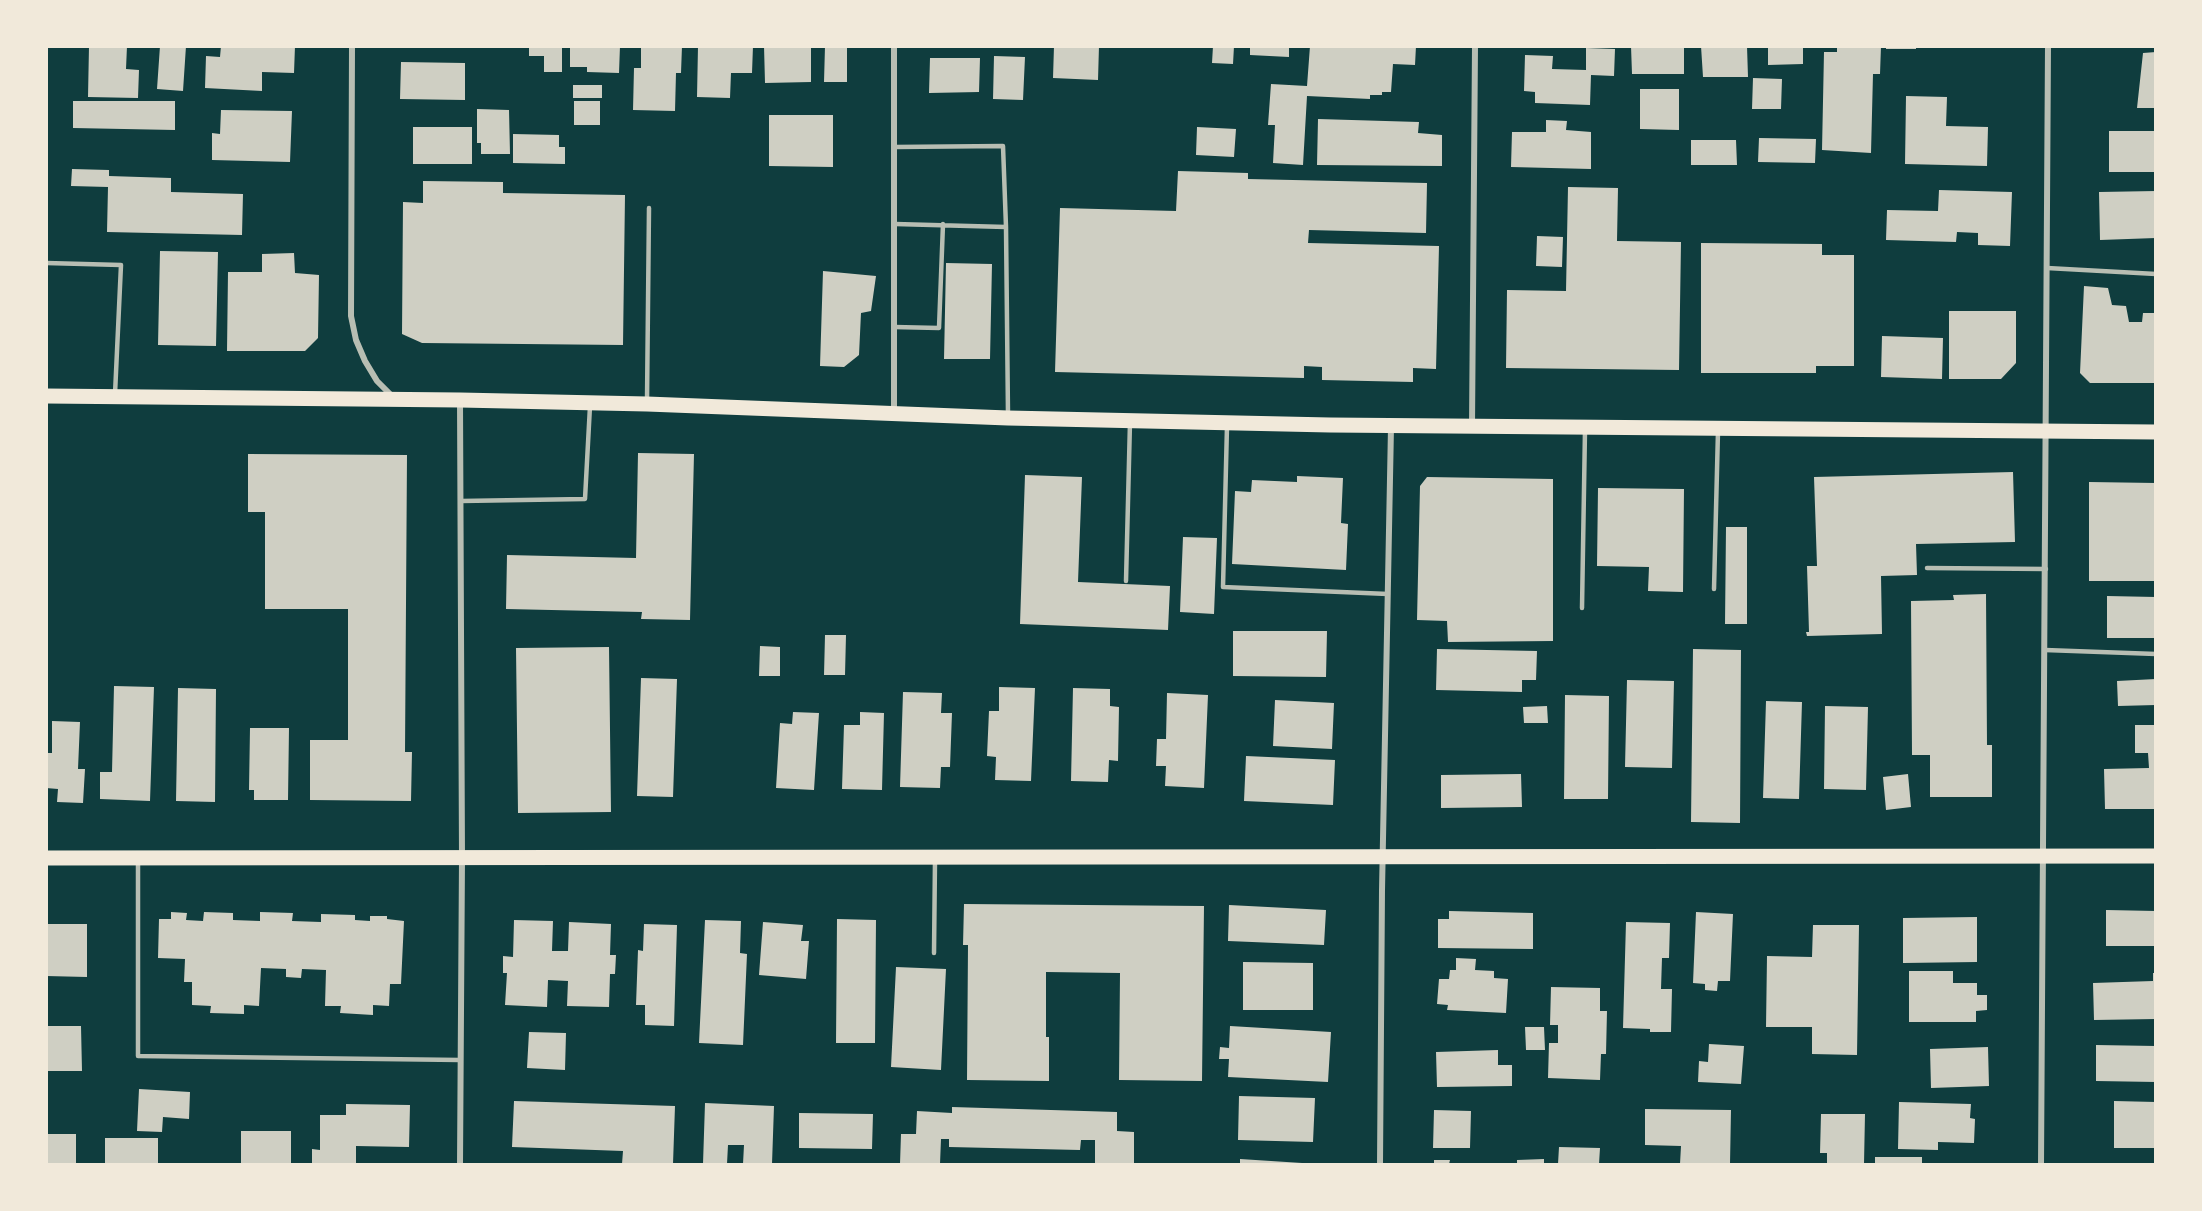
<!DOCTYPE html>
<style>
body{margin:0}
#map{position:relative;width:2202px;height:1211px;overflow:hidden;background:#0f3d3e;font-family:"Sofia Sans Condensed",sans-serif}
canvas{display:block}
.frame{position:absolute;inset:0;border:48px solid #f1e9da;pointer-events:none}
</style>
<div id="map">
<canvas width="2202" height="1211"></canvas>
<div class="frame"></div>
</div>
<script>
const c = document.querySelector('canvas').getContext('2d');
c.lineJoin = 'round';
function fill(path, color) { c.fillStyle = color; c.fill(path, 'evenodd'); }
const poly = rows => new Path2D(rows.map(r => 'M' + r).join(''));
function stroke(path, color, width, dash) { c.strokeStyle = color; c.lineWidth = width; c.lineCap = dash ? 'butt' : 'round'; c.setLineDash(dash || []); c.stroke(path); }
fill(poly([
 [89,46,127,46,126,69,139,70,138,98,88,97],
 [160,46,186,46,183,91,157,89],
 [221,46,295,46,294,73,262,72,262,91,205,88,206,56,220,57],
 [529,46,562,46,562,72,544,72,544,56,529,56],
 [570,46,620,46,619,73,587,72,587,67,570,67],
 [641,46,682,46,681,73,676,73,675,111,633,110,634,68,641,68],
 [698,46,753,46,752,73,731,73,730,98,697,97],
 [764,46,811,46,811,82,765,83],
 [825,46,847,46,847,82,824,82],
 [1054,46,1099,46,1098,80,1053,78],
 [1213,46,1234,46,1233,64,1212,63],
 [1250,46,1289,46,1289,57,1250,55],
 [1310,46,1416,46,1415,65,1393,64,1391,92,1382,92,1382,95,1370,95,1370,99,1307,96,1303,165,1273,163,1275,125,1268,125,1271,84,1307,86],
 [1631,46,1684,46,1684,74,1632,74],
 [1701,46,1747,46,1748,77,1703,77],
 [1768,46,1803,46,1803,64,1768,65],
 [1837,46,1881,46,1880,74,1873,74,1871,153,1822,150,1824,52,1837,52],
 [1886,46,1916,46,1916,49,1886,49],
 [1586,48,1615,49,1614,76,1591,75,1590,105,1535,103,1535,92,1524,91,1525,55,1553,56,1552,69,1586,70],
 [2156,52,2156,108,2137,108,2143,53],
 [994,56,1025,57,1023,100,993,99],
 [930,58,980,58,979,92,929,93],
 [401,62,465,63,465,100,400,99],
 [1753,78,1782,79,1781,109,1752,109],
 [573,85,602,85,602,98,573,98],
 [1640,89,1679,89,1679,130,1640,129],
 [1906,96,1947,97,1946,126,1988,127,1987,166,1905,164],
 [73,101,175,101,175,130,73,128],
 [574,101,600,101,600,125,574,125],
 [477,109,509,110,510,154,481,154,481,143,477,143],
 [221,110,292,111,290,162,212,160,212,133,220,134],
 [769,115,833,115,833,167,769,166],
 [1318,119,1419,122,1418,133,1442,135,1442,166,1317,165],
 [1546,120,1567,121,1566,130,1591,132,1591,169,1511,167,1512,132,1546,132],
 [413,127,472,127,472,164,413,164],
 [1197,127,1236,129,1234,157,1196,155],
 [2109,131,2156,131,2156,172,2109,172],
 [513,134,559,135,559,147,565,147,565,164,513,163],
 [1759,138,1816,139,1815,163,1758,162],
 [1691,140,1736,140,1737,165,1691,165],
 [72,169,109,170,109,176,171,178,171,192,243,194,242,235,107,232,108,187,71,186],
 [1178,171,1248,173,1248,179,1427,183,1426,233,1309,230,1308,243,1439,246,1436,369,1413,368,1413,382,1322,380,1322,367,1304,366,1304,378,1055,372,1060,208,1176,211],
 [423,181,503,182,503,193,625,195,623,345,422,343,402,334,403,202,423,203],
 [1568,187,1618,188,1617,241,1681,242,1679,370,1506,368,1507,290,1566,291],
 [1939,190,2012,192,2010,246,1978,245,1978,233,1957,232,1956,242,1886,240,1887,210,1938,211],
 [2156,191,2156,238,2100,240,2099,192],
 [1537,236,1563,237,1562,267,1536,266],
 [1701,243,1822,244,1822,255,1854,255,1854,366,1816,366,1816,373,1701,373],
 [160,251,218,252,216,346,158,345],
 [294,253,295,273,319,275,318,338,305,351,227,351,228,272,262,272,262,254],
 [946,263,992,264,990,359,944,359],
 [823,271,876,276,871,311,861,313,859,355,844,367,820,366],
 [2084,286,2108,288,2112,305,2126,306,2129,322,2142,322,2143,313,2156,313,2156,383,2090,383,2080,373],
 [1949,311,2016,311,2016,363,2001,379,1949,379],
 [1882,336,1943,338,1942,379,1881,377],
 [638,453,694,454,690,620,641,619,642,612,506,609,507,555,636,558],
 [248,454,407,455,405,752,412,752,411,801,310,800,310,740,348,740,348,609,265,609,265,512,248,512],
 [2013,472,2015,542,1916,544,1917,575,1881,576,1882,634,1807,636,1806,632,1809,632,1807,566,1817,566,1814,477],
 [1025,475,1082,477,1078,582,1170,586,1168,630,1020,624],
 [1297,476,1343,478,1341,523,1348,524,1346,570,1232,564,1235,491,1251,492,1252,480,1297,482],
 [1427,477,1553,479,1553,641,1448,642,1447,621,1417,620,1420,486],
 [2089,482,2156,483,2156,581,2089,581],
 [1598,488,1684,489,1683,592,1648,591,1649,567,1597,566],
 [1726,527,1747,527,1747,624,1725,624],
 [1183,537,1217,538,1214,614,1180,612],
 [1986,594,1987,745,1992,745,1992,797,1930,797,1930,755,1912,755,1911,601,1954,600,1953,595],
 [2107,596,2156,597,2156,638,2107,638],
 [1233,631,1327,631,1326,677,1233,676],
 [825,635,846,635,845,675,824,675],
 [760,646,780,647,780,676,759,676],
 [609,647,611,812,518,813,516,648],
 [1437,649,1537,651,1536,680,1522,680,1522,692,1436,690],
 [1693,649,1741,650,1740,823,1691,822],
 [641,678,677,679,673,797,637,796],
 [2156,679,2156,705,2118,706,2117,681],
 [1627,680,1674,681,1672,768,1625,767],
 [114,686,154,687,150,801,100,799,100,772,112,772],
 [999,687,1035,688,1031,781,995,780,996,757,987,756,989,711,999,711],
 [178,688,216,689,215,802,176,801],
 [1073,688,1110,689,1110,706,1119,707,1118,761,1109,760,1108,782,1071,781],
 [903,692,942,693,941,713,952,713,950,767,941,767,940,788,900,787],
 [1167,693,1208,695,1204,788,1165,786,1166,766,1156,766,1157,739,1166,739],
 [1565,695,1609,696,1608,799,1564,799],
 [1275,700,1334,703,1332,749,1273,746],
 [1766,701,1802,702,1799,799,1763,798],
 [1547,706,1548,723,1524,723,1523,707],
 [1825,706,1868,707,1866,790,1824,789],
 [793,712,819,713,814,790,776,788,780,723,792,724],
 [860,712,884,713,882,790,842,789,844,725,860,725],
 [52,721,80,722,78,769,85,769,83,803,57,802,58,789,46,788,46,753,52,753],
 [2135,725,2156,725,2156,809,2105,809,2104,769,2149,768,2148,753,2135,753],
 [250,728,289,728,288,800,254,800,254,790,249,790],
 [1246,756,1335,760,1333,805,1244,801],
 [1521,774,1522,807,1441,808,1441,775],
 [1908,774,1911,807,1886,810,1883,777],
 [964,904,1204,906,1202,1081,1119,1080,1120,973,1046,972,1046,1037,1049,1037,1049,1081,967,1080,968,945,963,945],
 [1229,905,1326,910,1324,945,1228,941],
 [2106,910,2156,911,2156,946,2106,946],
 [1449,911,1533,913,1533,949,1438,948,1438,919,1449,919],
 [171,912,187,913,186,920,203,921,204,912,233,913,233,920,260,921,260,912,293,913,292,921,321,922,321,914,355,915,355,920,370,921,370,916,387,916,387,919,404,921,401,984,390,984,389,1006,373,1005,373,1015,340,1013,341,1006,325,1006,326,970,302,969,301,978,286,977,286,969,261,968,259,1006,244,1005,244,1014,210,1013,211,1006,192,1005,192,982,184,982,185,959,158,958,159,919,171,919],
 [1696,912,1733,914,1730,981,1718,981,1717,991,1705,990,1705,984,1693,983],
 [1977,917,1977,962,1903,963,1903,918],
 [837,919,876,920,875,1043,836,1043],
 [514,920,553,921,552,951,568,951,569,922,611,924,610,955,616,955,615,974,610,974,609,1007,567,1006,568,981,548,980,547,1007,505,1005,507,973,503,973,503,956,513,957],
 [705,920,741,921,740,953,747,954,743,1045,699,1043],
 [763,922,803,925,801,941,809,941,806,979,759,975],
 [1626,922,1670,923,1669,958,1662,958,1661,989,1672,989,1671,1032,1650,1032,1650,1029,1623,1028],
 [47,924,87,924,87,977,46,976],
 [644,924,677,925,674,1026,645,1025,645,1005,636,1005,638,950,643,951],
 [1813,925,1859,925,1857,1055,1812,1054,1812,1027,1766,1027,1767,956,1812,957],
 [1456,958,1476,959,1475,970,1494,971,1494,978,1508,979,1506,1013,1447,1010,1448,1005,1437,1004,1439,979,1449,979,1450,970,1456,970],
 [1243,962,1313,963,1313,1010,1243,1010],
 [896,967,946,969,941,1070,891,1067],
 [1909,971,1953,971,1953,983,1977,983,1977,995,1987,995,1987,1010,1976,1011,1976,1022,1909,1022],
 [2153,973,2156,973,2156,1019,2094,1020,2093,983,2153,981],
 [1551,987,1600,988,1600,1011,1607,1011,1606,1054,1601,1054,1600,1080,1548,1078,1549,1043,1558,1043,1558,1025,1550,1025],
 [46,1026,81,1026,82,1071,46,1071],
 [1230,1026,1331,1032,1328,1082,1228,1077,1229,1059,1219,1059,1220,1047,1229,1048],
 [1525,1027,1544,1027,1545,1050,1526,1050],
 [529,1032,566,1033,565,1070,527,1068],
 [1709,1044,1744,1046,1741,1084,1698,1082,1699,1061,1708,1062],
 [2096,1045,2156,1046,2156,1082,2096,1081],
 [1988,1047,1989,1086,1931,1088,1930,1049],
 [1498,1050,1498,1065,1512,1065,1512,1086,1437,1087,1436,1052],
 [139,1089,190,1092,189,1119,163,1117,162,1132,137,1131],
 [1239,1096,1315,1098,1313,1142,1238,1140],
 [514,1101,675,1106,673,1164,622,1164,623,1151,512,1147],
 [2114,1101,2156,1102,2156,1148,2114,1148],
 [1899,1102,1971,1104,1970,1118,1975,1119,1974,1143,1938,1142,1938,1150,1898,1149],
 [705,1103,774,1106,772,1164,743,1164,744,1145,728,1145,727,1164,703,1164],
 [346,1104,410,1105,409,1147,356,1146,356,1164,312,1164,312,1149,320,1150,320,1115,346,1115],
 [952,1107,1117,1112,1117,1131,1134,1132,1134,1164,1095,1164,1095,1140,1081,1140,1080,1150,949,1147,949,1139,941,1139,940,1164,900,1164,901,1134,916,1134,917,1111,952,1113],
 [1645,1109,1731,1110,1730,1164,1680,1164,1681,1146,1645,1145],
 [1434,1110,1471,1111,1470,1148,1433,1148],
 [799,1113,873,1114,872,1149,799,1148],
 [1821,1114,1865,1114,1864,1164,1827,1164,1827,1153,1820,1153],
 [241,1131,291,1131,291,1164,241,1164],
 [46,1134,76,1134,76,1164,46,1164],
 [105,1138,158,1138,158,1164,105,1164],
 [1559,1147,1600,1148,1599,1164,1558,1164],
 [1875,1157,1922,1157,1922,1164,1875,1164],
 [1240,1159,1302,1163,1302,1164,1240,1164],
 [1544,1159,1544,1164,1517,1164,1517,1160],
 [1434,1160,1450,1160,1449,1164,1434,1164]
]), '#cfcfc3');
stroke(poly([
 [895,147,1003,146,1006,227],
 [895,224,1006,227,1008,415],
 [46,263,121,265,115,394],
 [2047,268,2156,274],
 [894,327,939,328,943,224],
 [647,401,649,208],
 [1227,426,1223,587,1388,594],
 [461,501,585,499,590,406],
 [1927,568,2046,569],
 [1126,581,1130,422],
 [1714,589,1718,431],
 [1582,608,1585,430],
 [2045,650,2156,654],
 [138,862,138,1056,460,1060],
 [934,953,935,860]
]), '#b8beb3', 4.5);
stroke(poly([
 [352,46,351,316,356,340,365,361,377,381,392,396],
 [894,413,894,46],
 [1472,426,1475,46],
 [460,1164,462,858,460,401],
 [1380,1164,1382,890,1391,427],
 [2041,1164,2048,46]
]), '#b8beb3', 6);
stroke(poly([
 [46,396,460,400,647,404,1008,418,1330,425,2156,432],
 [46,858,2156,856]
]), '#f1e9da', 15);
</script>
